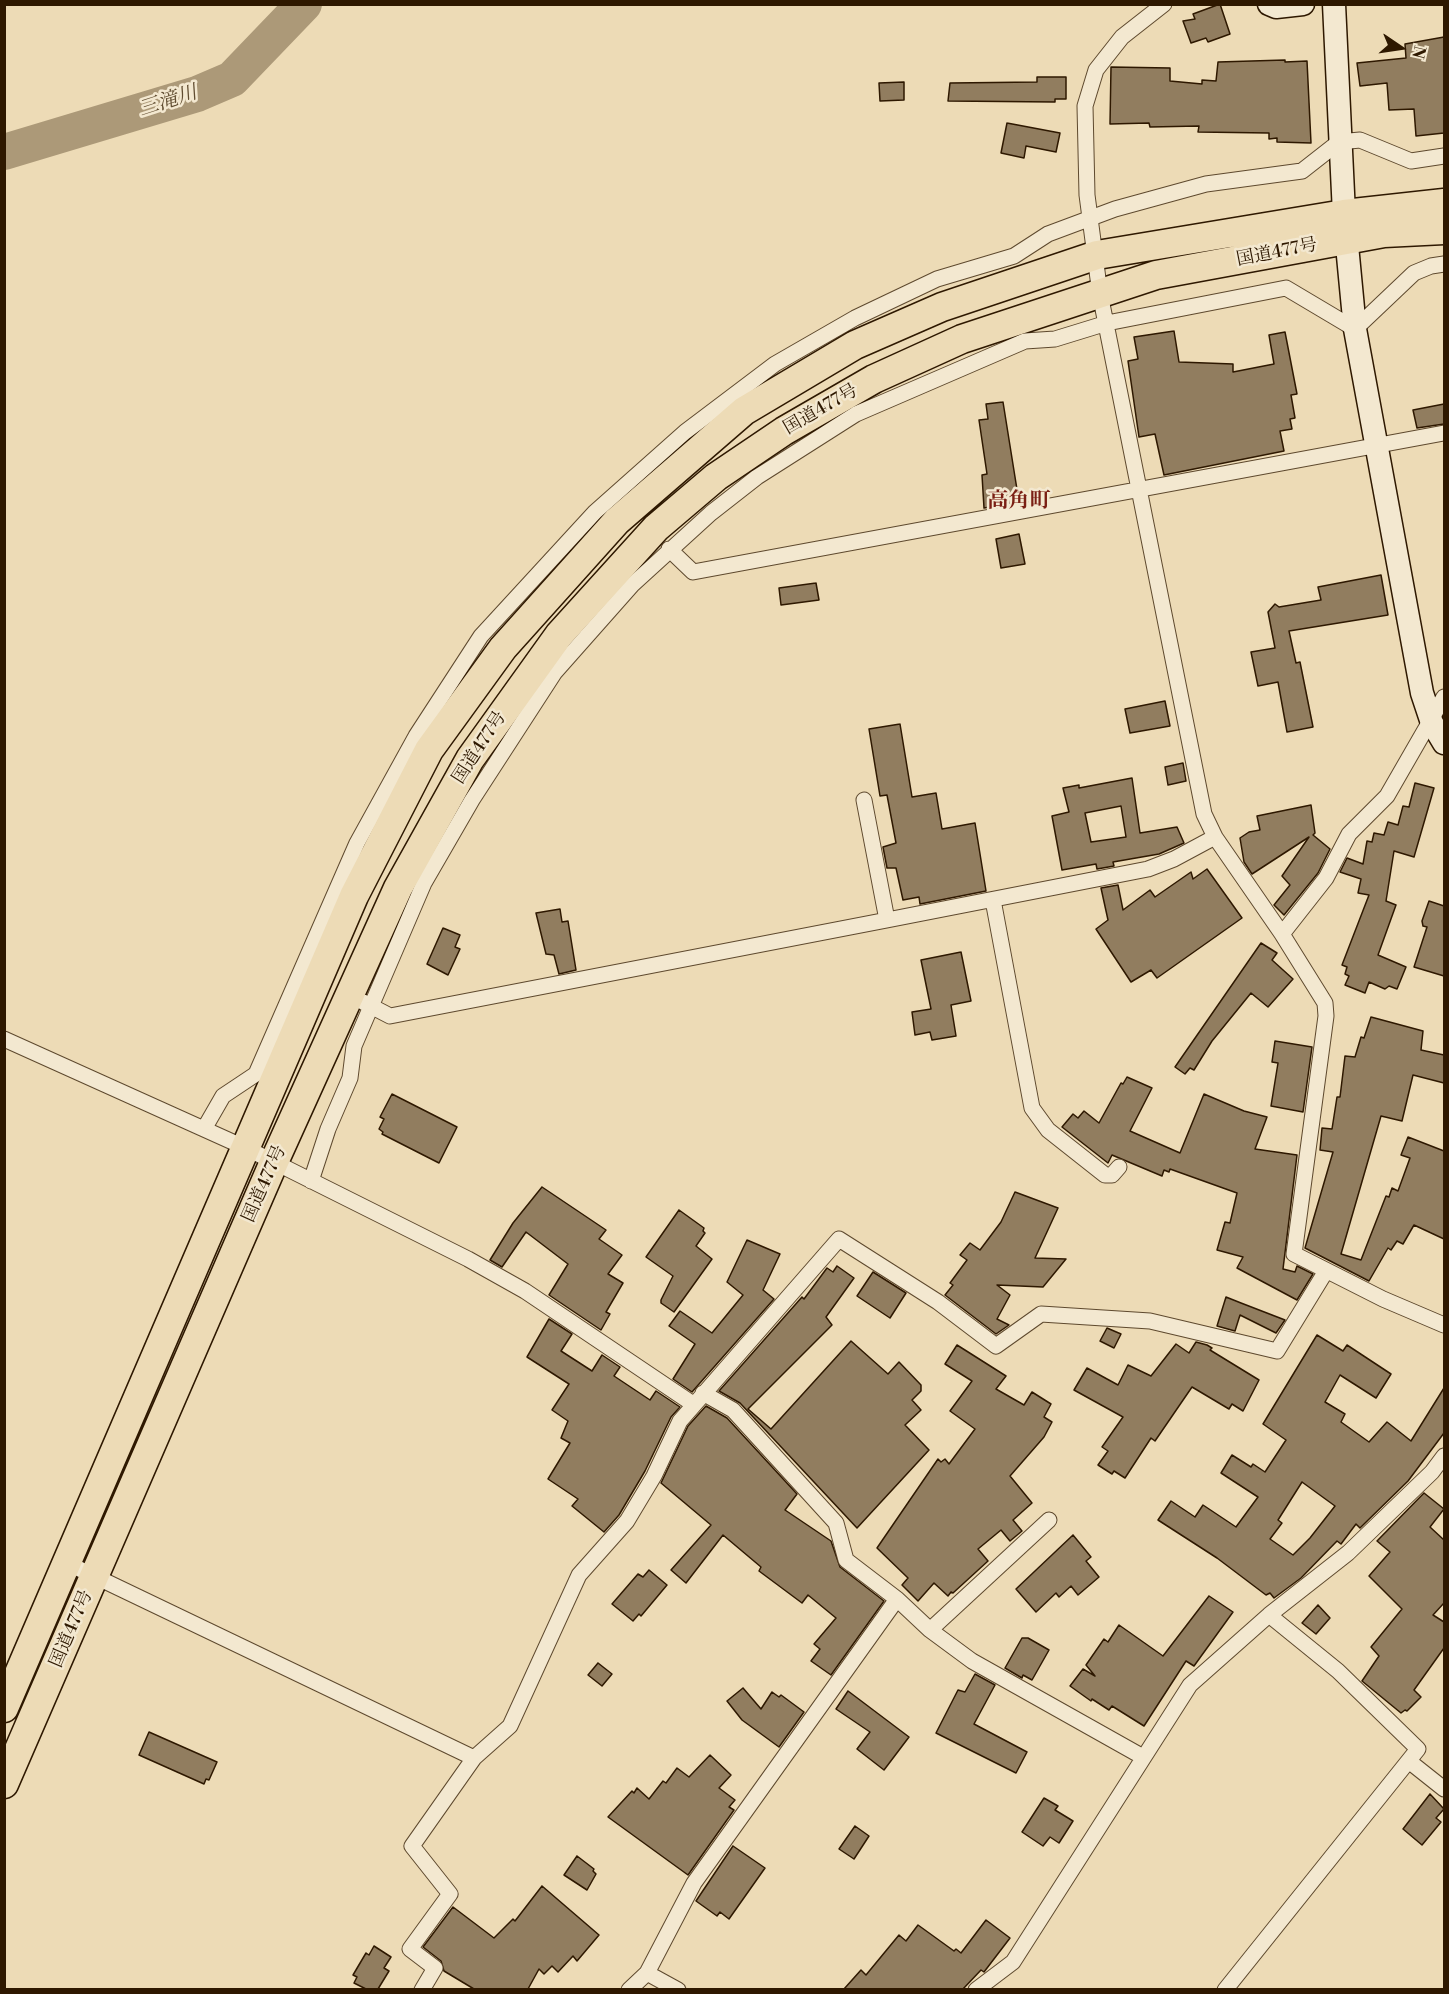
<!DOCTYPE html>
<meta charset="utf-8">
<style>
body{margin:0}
#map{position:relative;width:1449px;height:1994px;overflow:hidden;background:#eddbb6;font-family:"Libre Bodoni",serif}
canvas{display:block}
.frame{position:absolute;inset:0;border:6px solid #2e1800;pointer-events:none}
.north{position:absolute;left:1371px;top:18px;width:60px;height:60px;-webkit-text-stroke:4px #f3e8d0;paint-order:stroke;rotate:103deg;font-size:16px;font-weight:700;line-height:24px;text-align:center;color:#2e1800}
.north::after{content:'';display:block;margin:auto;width:21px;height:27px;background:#2e1800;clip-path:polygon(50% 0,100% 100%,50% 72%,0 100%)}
</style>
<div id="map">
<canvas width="1449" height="1994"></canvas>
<div class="frame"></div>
<div class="north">N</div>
</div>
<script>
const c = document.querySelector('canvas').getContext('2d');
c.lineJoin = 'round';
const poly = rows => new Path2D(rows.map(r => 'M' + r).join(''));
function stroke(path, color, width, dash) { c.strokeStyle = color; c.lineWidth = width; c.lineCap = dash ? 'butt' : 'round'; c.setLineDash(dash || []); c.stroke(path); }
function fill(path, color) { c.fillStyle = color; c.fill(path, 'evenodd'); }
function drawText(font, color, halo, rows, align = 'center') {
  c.font = font + ' "Libre Bodoni","Noto Serif JP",serif'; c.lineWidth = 5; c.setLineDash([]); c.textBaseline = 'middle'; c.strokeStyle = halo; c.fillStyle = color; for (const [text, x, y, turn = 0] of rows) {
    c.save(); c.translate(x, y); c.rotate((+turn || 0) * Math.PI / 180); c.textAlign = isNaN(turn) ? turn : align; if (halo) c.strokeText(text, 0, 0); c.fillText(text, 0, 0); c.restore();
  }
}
stroke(poly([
 [4,152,197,94,232,79,304,4]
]), '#ac9978', 36);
const building = poly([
 [1220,4,1230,34,1208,42,1206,38,1191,43,1183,21,1195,19,1193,14,1220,4],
 [1444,37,1444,133,1416,136,1414,109,1389,110,1387,83,1360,86,1357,63,1406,58,1405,44,1444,37],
 [1285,60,1285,62,1307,61,1311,143,1277,142,1277,138,1269,139,1269,133,1198,132,1199,126,1150,127,1149,123,1110,124,1111,67,1170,68,1170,81,1202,84,1202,80,1216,81,1218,62,1285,60],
 [1037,77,1066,77,1066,99,1055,99,1055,102,948,101,950,83,1037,82,1037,77],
 [904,82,904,100,880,101,879,83,904,82],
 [1007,123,1060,133,1056,152,1026,146,1024,158,1001,153,1007,123],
 [1174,331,1179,362,1233,364,1233,372,1274,364,1269,335,1285,332,1297,394,1291,395,1295,418,1290,419,1292,429,1280,431,1284,451,1164,475,1155,434,1139,437,1128,361,1138,359,1134,337,1174,331],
 [1003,402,1019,502,984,508,982,475,987,474,979,420,988,419,986,404,1003,402],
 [1444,404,1444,424,1417,428,1413,410,1444,404],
 [1019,534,1025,564,1001,568,996,539,1019,534],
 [1381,575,1388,615,1289,631,1296,663,1300,662,1313,727,1287,732,1278,682,1258,686,1251,652,1275,648,1268,612,1275,604,1279,607,1321,600,1318,587,1381,575],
 [816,583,819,600,781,605,779,588,816,583],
 [1165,701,1170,726,1130,733,1125,709,1165,701],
 [900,724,912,797,936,793,942,829,975,823,986,891,920,904,919,897,903,900,896,868,887,868,883,847,896,843,887,795,880,796,869,729,900,724],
 [1183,763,1186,781,1168,785,1165,767,1183,763],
 [1132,778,1140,833,1177,827,1184,843,1159,854,1113,862,1114,866,1097,869,1096,864,1062,870,1052,816,1069,812,1063,788,1079,785,1079,788,1132,778],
 [1121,806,1126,837,1091,842,1085,813,1121,806],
 [1415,783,1434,788,1414,857,1394,851,1386,901,1396,905,1378,955,1406,967,1397,989,1389,986,1385,989,1369,982,1365,993,1345,985,1349,976,1345,974,1347,967,1342,965,1369,895,1358,893,1361,879,1340,872,1347,858,1363,864,1367,841,1372,842,1374,833,1384,835,1388,822,1398,825,1403,806,1409,807,1415,783],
 [1311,805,1315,833,1313,835,1330,849,1318,873,1284,915,1274,905,1290,885,1282,876,1309,837,1252,874,1244,862,1240,838,1249,832,1260,830,1257,816,1311,805],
 [1207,869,1242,918,1157,978,1151,970,1131,982,1096,929,1108,920,1101,888,1118,885,1123,910,1150,890,1155,897,1191,872,1193,879,1207,869],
 [1429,901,1444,906,1444,976,1414,967,1427,927,1423,926,1422,921,1429,901],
 [560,909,562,922,568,921,576,970,559,974,554,955,546,954,536,913,560,909],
 [443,928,460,935,455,947,460,949,448,975,427,964,443,928],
 [1261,943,1277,953,1272,960,1293,979,1268,1007,1251,993,1212,1041,1194,1070,1190,1068,1185,1074,1175,1067,1261,943],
 [961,952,971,1001,951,1005,956,1036,932,1040,930,1032,915,1035,912,1012,931,1009,921,960,961,952],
 [1371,1017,1423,1031,1421,1050,1444,1055,1444,1083,1413,1075,1402,1121,1381,1116,1341,1254,1361,1260,1386,1196,1389,1197,1392,1188,1398,1191,1410,1158,1401,1155,1408,1137,1444,1151,1444,1239,1414,1225,1403,1244,1397,1241,1391,1250,1388,1248,1369,1281,1305,1248,1333,1152,1320,1150,1322,1128,1332,1129,1337,1097,1340,1097,1345,1056,1355,1057,1361,1037,1364,1038,1371,1017],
 [1275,1041,1312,1047,1303,1112,1271,1106,1278,1063,1272,1062,1275,1041],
 [1127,1077,1152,1088,1130,1131,1180,1153,1204,1094,1244,1111,1267,1117,1255,1149,1297,1155,1283,1269,1295,1272,1297,1266,1313,1274,1297,1300,1237,1268,1243,1257,1217,1250,1225,1222,1230,1223,1237,1193,1170,1169,1169,1172,1164,1170,1162,1176,1112,1155,1108,1163,1062,1127,1073,1114,1078,1118,1084,1111,1099,1123,1121,1083,1123,1084,1127,1077],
 [392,1094,457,1127,439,1163,382,1134,383,1132,379,1129,384,1119,380,1117,392,1094],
 [542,1187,606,1230,599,1239,622,1255,608,1274,623,1283,606,1312,610,1314,601,1330,549,1295,568,1264,526,1232,502,1267,490,1260,513,1223,542,1187],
 [1015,1192,1058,1208,1035,1258,1066,1259,1043,1287,997,1285,1010,1295,997,1319,1009,1325,996,1334,945,1295,953,1285,950,1283,967,1260,960,1255,970,1243,980,1250,1001,1222,1015,1192],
 [679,1210,704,1228,703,1231,705,1233,696,1246,712,1259,674,1312,661,1303,661,1300,673,1276,646,1257,679,1210],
 [747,1240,780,1254,763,1290,774,1299,692,1392,673,1379,695,1344,669,1326,680,1311,712,1333,743,1295,727,1282,747,1240],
 [837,1266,854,1278,826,1317,832,1325,748,1409,771,1429,851,1341,888,1374,899,1362,921,1385,921,1391,912,1400,921,1410,905,1425,929,1450,857,1528,740,1403,719,1391,802,1297,804,1299,827,1268,833,1272,837,1266],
 [873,1272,906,1293,890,1318,857,1296,873,1272],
 [1226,1297,1241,1303,1285,1320,1276,1333,1240,1315,1235,1331,1217,1326,1226,1297],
 [549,1319,572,1334,561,1351,592,1371,602,1355,620,1367,614,1376,650,1400,656,1391,680,1407,671,1417,645,1471,619,1515,604,1532,572,1506,578,1499,548,1479,570,1443,561,1438,568,1421,552,1410,569,1384,527,1357,549,1319],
 [1107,1328,1121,1334,1114,1348,1100,1341,1107,1328],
 [1317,1335,1343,1351,1347,1345,1391,1374,1376,1398,1340,1375,1325,1402,1345,1414,1341,1422,1369,1442,1387,1422,1411,1441,1444,1388,1444,1433,1408,1481,1360,1528,1356,1524,1341,1544,1337,1541,1301,1578,1274,1598,1270,1593,1266,1595,1217,1558,1158,1520,1171,1501,1195,1517,1203,1505,1236,1527,1258,1497,1221,1473,1232,1455,1251,1467,1253,1464,1265,1472,1286,1440,1263,1424,1317,1335],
 [1302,1482,1335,1506,1310,1538,1293,1555,1270,1539,1282,1523,1278,1520,1302,1482],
 [1196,1342,1207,1345,1212,1348,1210,1350,1259,1380,1243,1411,1232,1404,1229,1409,1192,1387,1155,1441,1151,1438,1125,1478,1114,1471,1112,1474,1098,1465,1108,1451,1102,1447,1123,1417,1074,1390,1087,1368,1118,1385,1128,1365,1151,1376,1176,1344,1189,1353,1196,1342],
 [957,1345,1006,1376,996,1389,1024,1405,1032,1392,1051,1404,1044,1417,1052,1422,1044,1437,1010,1476,1032,1503,1013,1520,1022,1531,1010,1541,1001,1530,978,1549,988,1561,953,1593,951,1592,948,1596,934,1583,918,1601,902,1585,908,1578,877,1548,938,1459,941,1462,945,1459,949,1464,975,1429,950,1411,972,1381,945,1364,957,1345],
 [706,1406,727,1418,797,1494,785,1510,831,1541,840,1567,884,1601,831,1675,811,1661,820,1649,814,1644,836,1618,808,1595,802,1603,759,1571,761,1567,723,1535,686,1583,671,1570,711,1525,661,1483,688,1426,706,1406],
 [1424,1493,1444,1509,1430,1527,1444,1540,1444,1603,1433,1615,1444,1622,1444,1648,1414,1690,1421,1697,1407,1711,1405,1710,1401,1713,1362,1681,1379,1656,1371,1647,1402,1609,1369,1576,1390,1552,1377,1541,1424,1493],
 [1073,1535,1091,1557,1086,1561,1099,1577,1078,1595,1071,1586,1059,1597,1056,1593,1036,1612,1016,1589,1073,1535],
 [649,1570,667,1585,641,1616,639,1614,633,1621,612,1604,638,1574,643,1577,649,1570],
 [1209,1596,1233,1612,1194,1666,1186,1661,1144,1726,1112,1706,1109,1710,1092,1699,1091,1701,1070,1686,1083,1669,1095,1676,1086,1665,1104,1639,1108,1642,1119,1625,1163,1656,1209,1596],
 [1318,1605,1330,1618,1316,1634,1302,1623,1318,1605],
 [1022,1638,1028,1638,1049,1650,1032,1680,1023,1675,1022,1678,1005,1668,1022,1638],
 [598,1663,612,1674,602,1686,588,1675,598,1663],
 [975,1674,995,1685,974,1724,1027,1752,1016,1773,936,1733,958,1690,965,1692,975,1674],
 [743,1688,761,1709,772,1692,779,1697,781,1695,804,1712,779,1747,742,1720,727,1701,743,1688],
 [848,1691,909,1737,884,1770,857,1749,870,1732,836,1709,848,1691],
 [149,1732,217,1762,209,1780,206,1779,204,1784,139,1755,149,1732],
 [710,1755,731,1775,719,1788,735,1800,729,1807,734,1810,688,1875,608,1817,632,1791,634,1793,637,1788,649,1799,663,1781,666,1783,677,1768,689,1777,710,1755],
 [1430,1794,1444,1809,1436,1818,1441,1822,1422,1845,1403,1829,1430,1794],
 [1044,1798,1058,1806,1055,1810,1073,1821,1059,1843,1050,1837,1043,1846,1022,1832,1044,1798],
 [855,1826,869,1836,854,1859,839,1849,855,1826],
 [733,1846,765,1868,729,1919,720,1912,717,1916,696,1901,733,1846],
 [577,1856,594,1869,593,1871,596,1874,587,1890,564,1875,577,1856],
 [542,1886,599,1935,577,1961,573,1956,558,1972,552,1966,544,1974,539,1969,528,1989,474,1989,444,1971,441,1961,423,1947,453,1907,494,1938,513,1919,515,1921,542,1886],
 [986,1920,1010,1938,984,1972,981,1970,963,1989,844,1989,861,1970,866,1975,899,1935,906,1941,918,1925,954,1951,956,1949,961,1953,986,1920],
 [374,1946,391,1957,384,1968,389,1971,378,1989,366,1989,354,1983,357,1977,353,1975,366,1953,369,1955,374,1946]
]);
fill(building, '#917d5f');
stroke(building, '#2e1800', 1.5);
const street = poly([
 [1164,4,1122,37,1096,70,1085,106,1087,195,1100,294,1204,814,1215,837,1282,934,1325,1003,1326,1016,1294,1254,1383,1299,1444,1325],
 [669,549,693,572,1444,433],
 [864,800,887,920,1148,869,1174,859,1215,837],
 [993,900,1032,1108,1048,1130,1105,1175,1112,1175,1119,1167],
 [1282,934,1326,878,1349,834,1387,796,1444,697],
 [363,1002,390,1016,887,920],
 [4,1039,246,1148,468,1259,525,1291,693,1404],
 [204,1129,223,1096,256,1074,357,843,416,736,481,636,595,512,685,432,775,364,855,318,937,279,1014,256,1048,234,1115,209,1206,184,1302,171,1339,142,1360,140,1411,161,1444,156],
 [311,1181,328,1129,350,1078,354,1046,424,883,472,800,555,672,632,585,711,513,757,477,856,414,1025,341,1055,339,1107,323,1286,288,1355,329,1414,273,1431,266,1444,264],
 [703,1393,733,1410,836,1523,846,1560,897,1599,930,1630,972,1661,1143,1757],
 [67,1563,474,1758],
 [930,1630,1049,1520],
 [1410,1762,1444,1789],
 [647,1973,678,1990],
 [422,1990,435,1968,410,1949,450,1894,412,1846,474,1758,510,1726,579,1575,627,1521,654,1476,680,1421,839,1239,938,1302,996,1346,1041,1314,1150,1321,1277,1351,1326,1271],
 [629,1990,647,1973,694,1883,897,1599],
 [976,1990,1013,1962,1190,1685,1269,1615,1348,1553,1432,1472,1444,1456],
 [1225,1990,1418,1749,1338,1671,1269,1615]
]);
const secondary = poly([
 [1269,4,1276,7,1303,4],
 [1334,4,1344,214,1355,329,1422,693,1432,723,1444,743]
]);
const highway = poly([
 [4,1708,354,896,429,750,503,648,617,521,744,411,855,345,942,307,1097,255,1344,214,1444,203],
 [4,1784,274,1162,398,888,470,759,559,635,656,528,716,477,784,431,874,379,962,339,1156,275,1384,233,1444,230]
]);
stroke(street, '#5e492e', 17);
stroke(secondary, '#2e1800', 25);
stroke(highway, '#2e1800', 31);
stroke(street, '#f3e8d0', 15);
stroke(secondary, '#f3e8d0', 22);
stroke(highway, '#eddbb6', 28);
drawText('18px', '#2e1800', '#f3e8d0', [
 ["国道477号",1277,253,-11],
 ["国道477号",821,410,-30],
 ["国道477号",480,748,-57],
 ["国道477号",265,1184,-66],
 ["国道477号",72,1629,-67]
]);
drawText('italic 20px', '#604c30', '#f3e8d0', [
 ["三滝川",168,102,-18]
]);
drawText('bold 21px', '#7a1f14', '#f3e8d0', [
 ["高角町",1019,502]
]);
</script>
